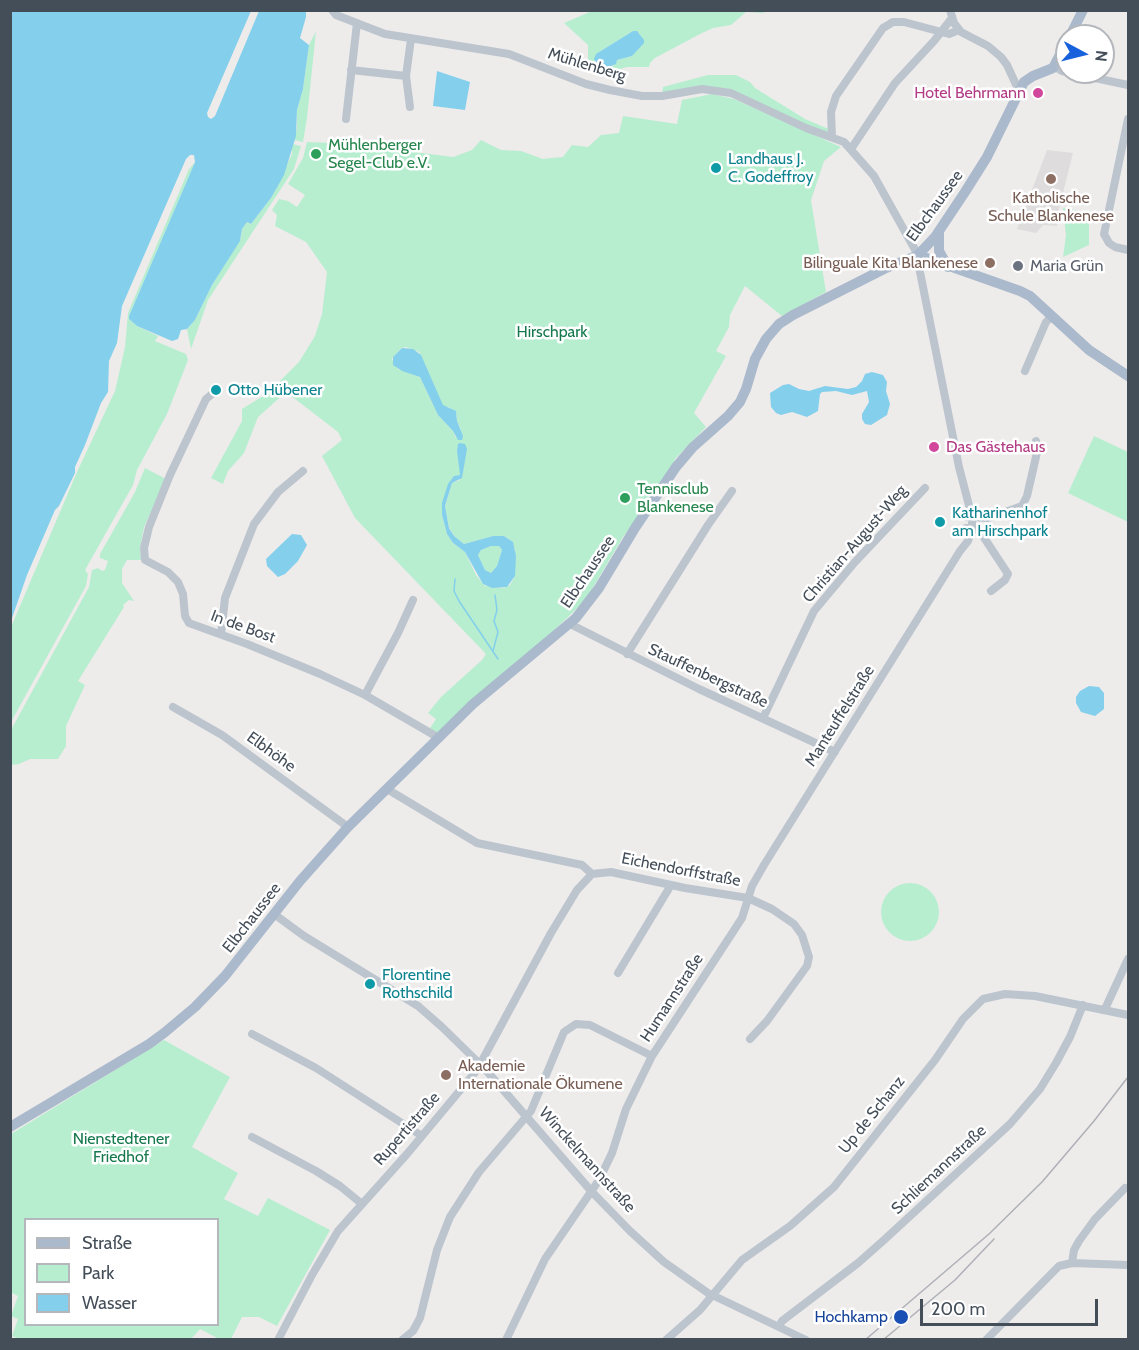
<!DOCTYPE html>
<meta charset="utf-8">
<style>
body{margin:0}
#map{position:relative;width:1139px;height:1350px;overflow:hidden;background:#eeebeb;font-family:Cabin,sans-serif}
canvas{display:block}
.frame{position:absolute;inset:0;border:12px solid #444e59;pointer-events:none}
.legend{position:absolute;left:24px;top:1218px;width:195px;height:108px;box-sizing:border-box;background:#fff;border:2px solid #b4b8bd;margin:0;padding:8px 10px;list-style:none;font-size:18px;color:#444e59}
.legend li{display:flex;align-items:center;gap:12px;height:30px}
.legend b{width:30px;border:2px solid #b4b8bd}
.north{position:absolute;left:1055px;top:24px;width:60px;height:60px;box-sizing:border-box;background:#fff;border:2px solid #b4b8bd;border-radius:50%;rotate:97deg;font-size:16px;font-weight:700;line-height:24px;text-align:center;color:#444e59}
.north::after{content:'';display:block;margin:auto;width:21px;height:27px;background:#1762dc;clip-path:polygon(50% 0,100% 100%,50% 72%,0 100%)}
.scale{position:absolute;left:920px;top:1299px;width:178px;height:27px;box-sizing:border-box;border:3px solid #444e59;border-top:0;padding-left:8px;font-size:18px;line-height:21px;white-space:nowrap;color:#444e59;-webkit-text-stroke:4px #fff;paint-order:stroke}
</style>
<div id="map">
<canvas width="1139" height="1350"></canvas>
<div class="frame"></div>
<ul class="legend">
<li><b style="height:8px;background:#aab9cb"></b>Straße</li>
<li><b style="height:16px;background:#b7eed0"></b>Park</li>
<li><b style="height:16px;background:#84d0ec"></b>Wasser</li>
</ul>
<div class="north">N</div>
<div class="scale">200 m</div>
</div>
<script>
const c = document.querySelector('canvas').getContext('2d');
c.lineJoin = 'round';
function fill(path, color) { c.fillStyle = color; c.fill(path, 'evenodd'); }
const poly = rows => new Path2D(rows.map(r => 'M' + r).join(''));
function stroke(path, color, width, dash) { c.strokeStyle = color; c.lineWidth = width; c.lineCap = dash ? 'butt' : 'round'; c.setLineDash(dash || []); c.stroke(path); }
function drawText(font, color, halo, rows, align = 'center') {
  c.font = font + ' Cabin,sans-serif'; c.lineWidth = 5; c.setLineDash([]); c.textBaseline = 'middle'; c.strokeStyle = halo; c.fillStyle = color; for (const [text, x, y, turn = 0] of rows) {
    c.save(); c.translate(x, y); c.rotate((+turn || 0) * Math.PI / 180); c.textAlign = isNaN(turn) ? turn : align; if (halo) c.strokeText(text, 0, 0); c.fillText(text, 0, 0); c.restore();
  }
}
fill(poly([
 [1047,150,1073,153,1059,209,1057,226,1043,225,1036,233,1017,229]
]), '#dfdcdd');
fill(poly([
 [592,11,766,11,763,13,746,12,731,25,713,28,702,33,655,58,650,63,649,67,627,67,610,72,588,66,588,45,564,23],
 [633,31,640,34,632,56,617,60,613,66,600,67,597,64,595,61,601,51],
 [316,31,307,118,303,142,294,140,297,128,297,110,303,89,309,45],
 [708,75,736,75,750,82,755,88,805,119,831,130,832,137,718,90,662,96,663,87],
 [712,94,734,99,841,147,824,161,811,200,826,292,782,316,745,286,730,315,729,327,716,351,726,356,694,413,706,427,674,460,679,464,623,537,585,601,439,738,428,731,436,719,428,713,441,697,482,660,486,654,355,518,322,456,342,440,338,432,286,392,258,417,244,453,228,471,223,484,211,478,242,421,242,409,268,393,299,362,315,336,322,314,327,272,306,242,275,226,277,215,272,210,279,199,288,201,297,207,305,195,288,184,303,158,307,142,358,144,375,149,376,147,453,157,472,150,481,140,501,150,521,151,543,159,551,158,563,157,572,145,588,147,601,135,619,133,623,116,677,124,682,100],
 [406,347,419,352,443,406,450,408,457,415,457,421,461,430,456,438,453,431,438,415,420,377,398,369,392,359,393,357,402,348],
 [467,449,460,480,452,483,445,507,449,527,454,536,464,544,493,536,504,536,509,539,515,549,515,576,510,585,504,588,485,586,476,575,465,552,453,543,447,534,442,515,452,479,460,475],
 [292,144,301,146,294,169,208,300,191,349,187,329,195,320,212,285,241,238,242,229,247,222,251,224,271,198,292,154],
 [195,162,129,316,129,319,137,326,158,336,155,341,186,354,188,360,167,414,137,470,133,485,85,570,88,574,86,586,11,722,11,627,77,472,115,391,125,347,128,313,189,169],
 [1063,208,1089,213,1089,245,1063,257,1066,235],
 [1094,436,1128,452,1128,522,1068,493],
 [145,468,166,479,144,527,140,548,141,560,127,560,122,569,122,583,134,601,129,600,123,605,124,607,78,681,85,685,66,726,66,746,58,759,30,759,19,764,11,765,11,730,89,587,92,570,98,568,102,571,105,570,108,561,100,558,100,554,135,492],
 [491,546,499,546,502,550,497,566,491,573,485,570,478,555,481,550],
 '881 912a29 29 0 1 1 58 0a29 29 0 1 1-58 0Z',
 [164,1040,230,1077,192,1147,238,1173,224,1199,258,1216,268,1198,330,1230,277,1326,259,1317,242,1317,231,1339,219,1339,200,1329,191,1339,19,1339,12,1336,18,1319,11,1316,18,1296,10,1292,11,1134],
 [26,1220,218,1220,218,1324,26,1324]
]), '#b7eed0');
fill(poly([
 [11,10,251,11,207,113,208,117,211,119,215,116,259,11,306,11,306,17,300,38,309,45,303,89,297,110,296,136,284,175,271,198,251,224,247,222,242,229,240,241,212,285,195,320,187,329,181,330,178,339,172,341,137,326,129,319,129,316,195,162,194,155,190,155,186,159,122,306,117,343,109,361,108,392,101,403,85,445,75,467,75,473,59,506,55,510,27,575,11,621],
 [633,31,637,31,644,40,644,43,632,56,617,60,616,64,604,69,597,64,594,59,596,54],
 [437,71,470,82,465,110,433,106],
 [402,348,413,349,421,355,443,405,456,411,457,421,463,436,462,440,458,440,453,431,438,415,420,377,402,371,393,365,393,357],
 [872,372,883,375,887,382,886,391,890,404,887,415,871,425,865,424,862,419,862,414,869,402,867,391,852,395,836,391,822,392,820,394,818,411,807,417,792,412,781,415,776,413,771,407,770,393,783,385,789,384,799,389,809,391,825,386,848,389,856,387,862,381,865,374],
 [460,443,465,444,467,449,462,478,452,483,445,506,449,528,454,536,464,544,493,536,504,536,513,542,516,556,515,576,507,587,492,588,483,584,465,552,453,543,447,534,442,515,442,503,448,484,454,476,460,475,457,451,458,444],
 [491,546,499,546,502,550,497,566,491,573,485,570,478,555,481,550],
 [292,534,301,535,307,545,298,561,285,574,278,577,267,566,266,559],
 [1089,686,1099,687,1104,693,1104,709,1095,716,1081,712,1076,703,1076,697,1080,691]
]), '#84d0ec');
stroke(poly([
 [455,579,454,591,459,601,498,659],
 [493,651,498,632,494,621,497,610,495,595]
]), '#84d0ec', 1.5);
stroke(poly([
 [332,10,336,15,385,34,509,54,586,84,610,90,642,96,662,96,702,89,731,93,806,128,844,142,874,176,918,255,919,267,959,467,972,517,972,529,968,541,960,551,764,865,752,886,742,918,652,1056,626,1109,612,1153,599,1180,545,1259,506,1340],
 [950,10,954,23,961,32,988,46,1001,57,1007,65,1019,91],
 [1054,66,1062,71,1128,85],
 [351,70,406,76],
 [410,107,406,76,411,39],
 [346,119,357,23],
 [1128,119,1104,234,1109,243,1115,247,1128,250],
 [832,137,831,112,836,96,883,28,893,22,904,22,949,34,959,30],
 [851,149,895,83,934,41,952,18],
 [1025,371,1046,322,1052,316],
 [212,394,206,399,170,475,149,527,144,548,145,560,168,572,178,582,183,594,185,616,189,623,247,644,320,674,365,695,439,738],
 [967,517,988,518,1022,506,1027,496,1038,448,1036,441],
 [966,528,978,530,981,533,1008,574,1005,580,991,591],
 [570,624,699,689,835,752],
 [221,634,225,598,254,524,278,492,303,471],
 [627,654,708,525,732,491],
 [365,695,398,633,413,600],
 [173,707,222,735,348,827],
 [763,718,814,611,855,562,925,488],
 [387,789,477,843,582,865,592,874],
 [274,914,304,936,418,1006,442,1027,485,1069,592,1192,630,1231,664,1262,708,1293,806,1340],
 [618,973,671,885],
 [1105,1009,1128,959],
 [252,1034,316,1068,422,1136],
 [252,1137,316,1171,340,1186,362,1204],
 [1072,1263,1074,1250,1079,1241,1095,1219,1125,1188],
 [779,1326,782,1321,858,1263,884,1240,1010,1124,1040,1089,1056,1063,1070,1037,1083,1005],
 [278,1340,312,1275,338,1231,407,1154,477,1070,551,933,577,890,592,874,611,872,685,888,748,898,772,909,794,924,802,935,809,957,807,966,767,1021,750,1039],
 [402,1340,413,1331,420,1318,437,1250,450,1217,479,1172,531,1111,564,1032,576,1024,590,1025,652,1056],
 [666,1340,700,1310,742,1260,790,1226,834,1187,935,1060,963,1019,983,999,1005,994,1035,996,1128,1015],
 [986,1340,1059,1266,1072,1263,1128,1265]
]), '#bcc5ce', 8);
stroke(poly([
 [1070,36,1083,10],
 [939,232,939,251,948,267],
 [918,255,1020,291,1030,296,1089,350,1128,376],
 [10,1127,149,1044,164,1033,195,1007,225,976,300,881,348,827,473,704,576,618,599,588,635,528,676,467,693,447,728,416,740,402,746,389,755,359,766,339,779,324,793,315,884,269,918,255,935,237,965,192,987,157,1024,82,1033,76,1053,68,1067,41]
]), '#aab9cb', 10);
stroke(poly([
 [865,1340,989,1234,1042,1182,1094,1121,1128,1077],
 [883,1340,955,1280,994,1239]
]), '#adb0b6', 1.5);
for (const [x, y, r, color] of [
 [1038,93,6,"#d1479c"],
 [316,154,6,"#2e9e5b"],
 [716,168,6,"#0f9aa8"],
 [1051,179,6,"#8d6e63"],
 [990,263,6,"#8d6e63"],
 [1018,266,6,"#6b7280"],
 [216,390,6,"#0f9aa8"],
 [934,447,6,"#d1479c"],
 [625,498,6,"#2e9e5b"],
 [940,522,6,"#0f9aa8"],
 [370,984,6,"#0f9aa8"],
 [446,1075,6,"#8d6e63"],
 [901,1317,8,"#1a4fb4"]
]) { const dot = new Path2D(); dot.arc(x, y, r, 0, 2 * Math.PI); c.fillStyle = color; c.fill(dot); stroke(dot, '#fff', 2); }
drawText('16px', '#444e59', '#fff', [
 ["Mühlenberg",587,65,17],
 ["Elbchaussee",935,206,-54],
 ["Christian-August-Weg",855,544,-49],
 ["Elbchaussee",588,572,-56],
 ["In de Bost",243,627,20],
 ["Stauffenbergstraße",708,676,25],
 ["Manteuffelstraße",840,716,-58],
 ["Elbhöhe",271,752,36],
 ["Eichendorffstraße",681,870,11],
 ["Elbchaussee",252,918,-52],
 ["Humannstraße",672,998,-57],
 ["Up de Schanz",872,1115,-51],
 ["Rupertistraße",407,1129,-49],
 ["Winckelmannstraße",587,1160,48],
 ["Schliemannstraße",939,1170,-43]
]);
drawText('16px', '#b23c85', '#fff', [
 ["Hotel Behrmann",1026,93],
 ["Das Gästehaus",946,447,"left"]
], 'right');
drawText('16px', '#27864d', '#fff', [
 ["Mühlenberger",328,145],
 ["Segel-Club e.V.",328,163],
 ["Tennisclub",637,489],
 ["Blankenese",637,507]
], 'left');
drawText('16px', '#0d838f', '#fff', [
 ["Landhaus J.",728,159],
 ["C. Godeffroy",728,177],
 ["Otto Hübener",228,390],
 ["Katharinenhof",952,513],
 ["am Hirschpark",952,531],
 ["Florentine",382,975],
 ["Rothschild",382,993]
], 'left');
drawText('16px', '#785e54', '#fff', [
 ["Katholische",1051,198],
 ["Schule Blankenese",1051,216],
 ["Bilinguale Kita Blankenese",978,263,"right"],
 ["Akademie",458,1066,"left"],
 ["Internationale Ökumene",458,1084,"left"]
]);
drawText('16px', '#5b616d', '#fff', [
 ["Maria Grün",1030,266]
], 'left');
drawText('16px', '#15794d', '#fff', [
 ["Hirschpark",552,332],
 ["Nienstedtener",121,1139],
 ["Friedhof",121,1157]
]);
drawText('16px', '#164399', '#fff', [
 ["Hochkamp",888,1317]
], 'right');
</script>
